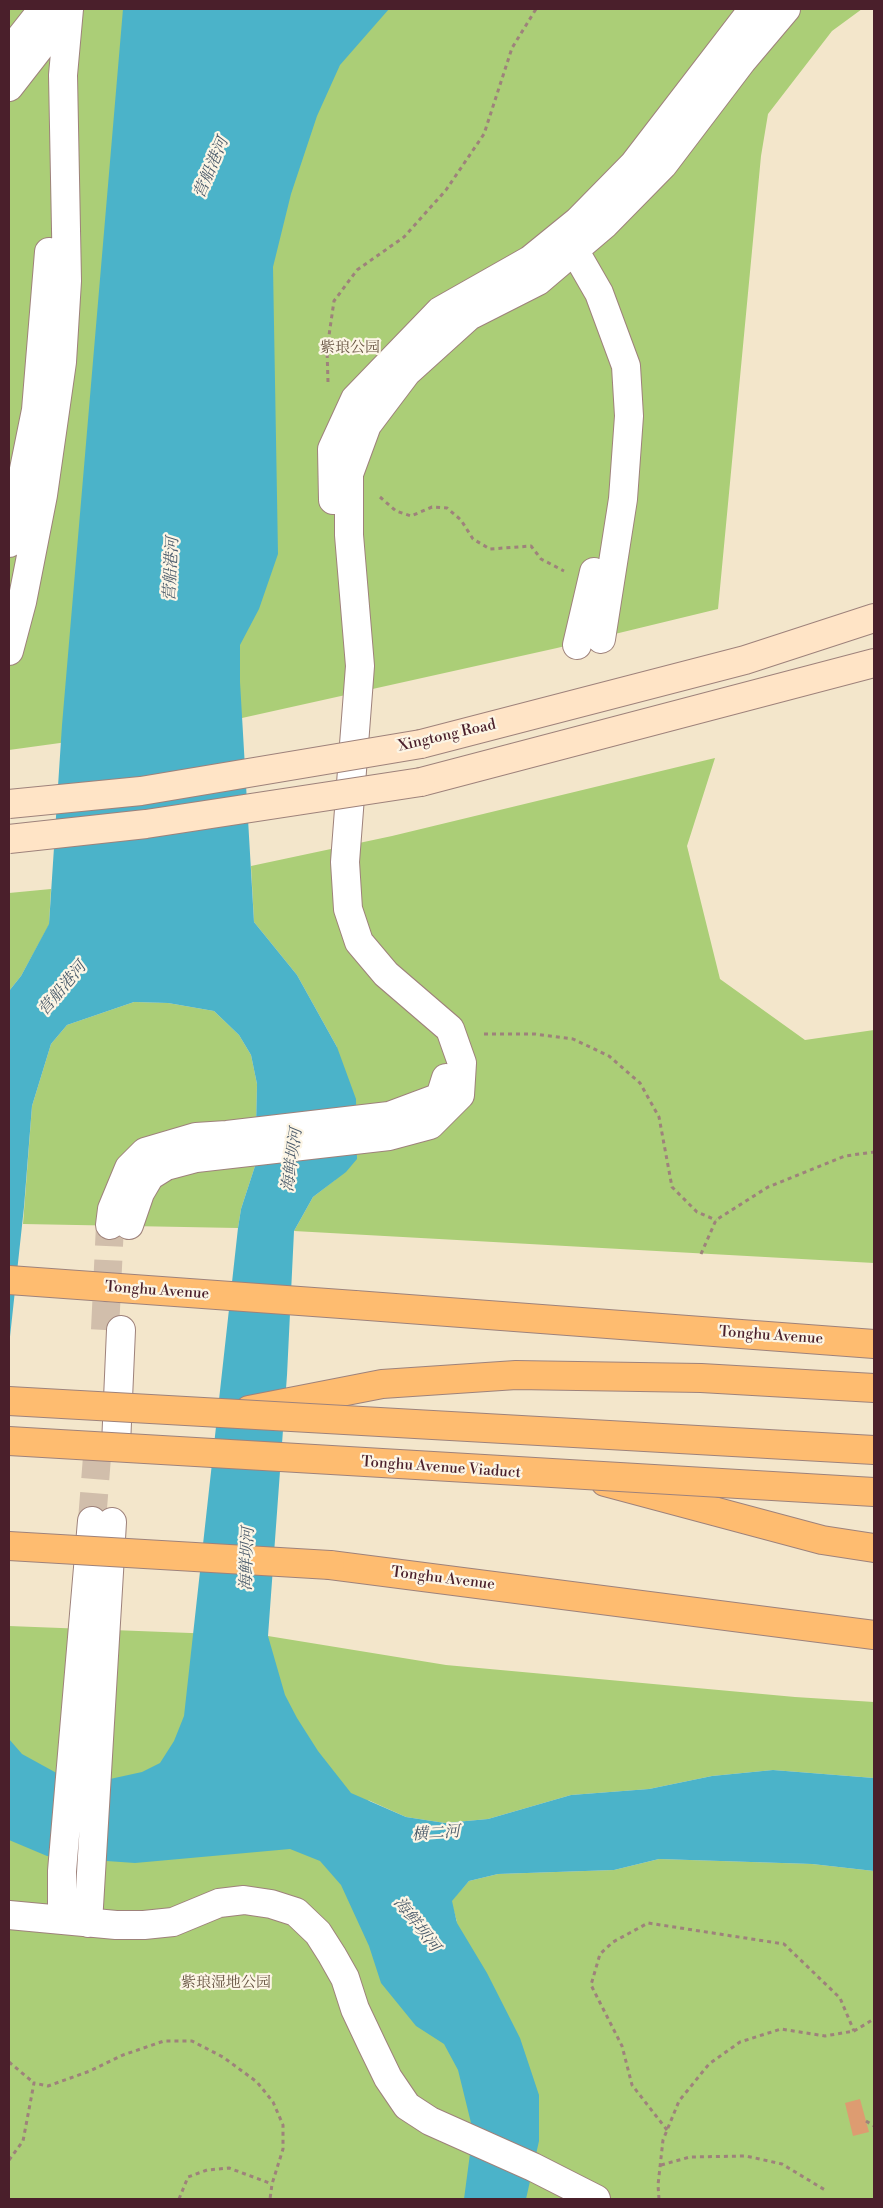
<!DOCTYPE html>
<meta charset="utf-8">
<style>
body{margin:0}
#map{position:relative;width:883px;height:2208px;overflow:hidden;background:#f3e6cb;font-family:"Libre Bodoni",serif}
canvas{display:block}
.frame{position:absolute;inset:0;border:10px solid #4a1f2b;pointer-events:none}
</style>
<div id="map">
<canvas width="883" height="2208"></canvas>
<div class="frame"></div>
</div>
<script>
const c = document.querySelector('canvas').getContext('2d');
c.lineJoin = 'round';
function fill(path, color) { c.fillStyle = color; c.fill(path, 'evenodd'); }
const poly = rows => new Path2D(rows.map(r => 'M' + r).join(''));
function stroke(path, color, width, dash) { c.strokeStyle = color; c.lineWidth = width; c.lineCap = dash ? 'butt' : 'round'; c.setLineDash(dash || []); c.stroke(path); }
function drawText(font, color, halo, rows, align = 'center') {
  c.font = font + ' "Libre Bodoni","Noto Serif SC",serif'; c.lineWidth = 4.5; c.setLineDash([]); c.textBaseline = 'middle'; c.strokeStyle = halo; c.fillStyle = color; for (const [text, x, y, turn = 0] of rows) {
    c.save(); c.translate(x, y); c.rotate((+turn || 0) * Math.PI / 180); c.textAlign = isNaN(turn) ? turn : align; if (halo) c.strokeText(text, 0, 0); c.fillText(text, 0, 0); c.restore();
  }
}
fill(poly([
 [9,9,862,9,832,31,768,114,761,156,718,609,557,648,242,718,9,750],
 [715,758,687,846,720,979,805,1040,874,1030,874,1263,294,1231,313,1197,335,1180,337,1047,297,975,254,922,251,866,392,836],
 [51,889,49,925,21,976,9,991,9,893],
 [134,1002,168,1003,214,1011,239,1035,251,1055,257,1084,255,1166,241,1209,238,1228,23,1224,32,1106,51,1044,67,1025],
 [9,1626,268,1636,446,1665,795,1697,874,1702,874,1778,773,1770,712,1776,649,1789,571,1795,488,1819,445,1823,406,1817,368,1800,457,1922,451,1901,469,1881,498,1874,614,1870,659,1859,812,1864,874,1871,874,2199,9,2199]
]), '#abce77');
fill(poly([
 [123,9,389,9,340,65,317,116,291,194,273,267,278,554,259,609,240,645,240,682,254,922,297,975,337,1047,356,1099,357,1159,346,1172,313,1197,294,1231,287,1375,268,1636,285,1695,297,1718,318,1751,351,1793,406,1817,445,1823,488,1819,571,1795,649,1789,712,1776,773,1770,874,1778,874,1871,812,1864,659,1859,614,1870,498,1874,469,1881,452,1901,457,1923,487,1973,520,2038,539,2095,539,2141,526,2199,464,2199,473,2131,458,2070,444,2044,416,2026,381,1983,369,1946,341,1885,320,1861,290,1849,135,1863,64,1858,47,1856,9,1840,9,1739,22,1754,62,1776,110,1779,142,1772,160,1763,174,1741,184,1716,238,1228,241,1209,255,1166,257,1084,251,1055,239,1035,214,1011,168,1003,134,1002,67,1025,51,1044,32,1106,24,1207,9,1346,9,991,21,976,49,924,62,725]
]), '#4bb3c9');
fill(poly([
 [860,2099,869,2132,853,2136,845,2103]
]), '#dd9c71');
stroke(poly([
 [105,1330,110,1225],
 [92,1521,98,1444]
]), '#d1beab', 28, [28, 14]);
const street = poly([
 [9,52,43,9],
 [9,87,69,10],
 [565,234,599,293,626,366,629,416,623,499,601,639],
 [333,500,332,449,355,399,440,311,530,260,578,221,634,164,753,9],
 [9,543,36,410,49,252],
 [577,645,594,572],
 [9,651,22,602,43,495,62,362,67,281,63,75,69,9],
 [110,1225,112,1209,129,1168,145,1152,196,1137,227,1135,389,1116,440,1097,446,1078],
 [129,1225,140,1193,150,1176,166,1166,196,1158,389,1136,430,1125,460,1095,462,1063,450,1029,386,974,359,942,348,909,345,862,360,666,349,535,349,474,367,425,407,372,469,316,538,281,605,224,663,165,742,61,786,9],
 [116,1445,121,1330],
 [9,1915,116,1925,144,1925,173,1922,219,1903,244,1900,271,1904,296,1912,318,1933,332,1955,345,1978,355,2009,372,2045,388,2078,407,2106,430,2121,533,2167,596,2199],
 [62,1920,62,1871,92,1521],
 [88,1923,112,1522]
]);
const secondary = poly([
 [421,744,745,660,874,618],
 [421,782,874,663]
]);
const primary = poly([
 [355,1305,874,1344],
 [330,1565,874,1635]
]);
const highway = poly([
 [249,1410,382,1384,516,1375,701,1378,874,1388],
 [605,1482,822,1540,874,1548]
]);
stroke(street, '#9e827b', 30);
stroke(secondary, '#9e827b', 30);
stroke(primary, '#9e827b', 30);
stroke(highway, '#9e827b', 30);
stroke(poly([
 [328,382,327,349,334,301,357,270,404,237,446,190,484,134,512,48,536,9],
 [380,497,396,511,411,516,432,507,447,508,461,520,473,539,490,549,531,546,541,559,564,571],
 [484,1034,535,1034,573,1039,609,1056,640,1083,659,1117,672,1187,697,1212,716,1220],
 [701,1254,716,1220,768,1187,845,1156,874,1152],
 [9,2062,34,2083],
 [866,2121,874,2126],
 [667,2130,632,2085,622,2046,591,1985,600,1954,613,1942,648,1923,784,1944,840,1998,854,2031],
 [9,2160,23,2141,34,2083,48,2086,90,2071,123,2055,164,2041,192,2041,223,2057,257,2082,273,2102,283,2125,283,2149,272,2184,270,2199],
 [661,2165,690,2157,746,2156,782,2164,825,2190],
 [179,2199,188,2177,207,2170,229,2168,272,2184],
 [659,2199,658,2185,663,2140,679,2101,709,2064,740,2042,781,2029,825,2036,854,2031,874,2019]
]), '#9e827b', 3, [4, 4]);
stroke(street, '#fff', 28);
stroke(secondary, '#ffe4c6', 28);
stroke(primary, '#febc70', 28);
stroke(highway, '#febc70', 28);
const secondaryBridge = poly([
 [9,804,141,791,421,744],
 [9,839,146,824,421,782]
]);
const primaryBridge = poly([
 [9,1280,355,1305],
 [9,1546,330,1565]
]);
const highwayBridge = poly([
 [9,1401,874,1450],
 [9,1441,874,1492]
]);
stroke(secondaryBridge, '#9e827b', 30, []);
stroke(primaryBridge, '#9e827b', 30, []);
stroke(highwayBridge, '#9e827b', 30, []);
stroke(secondaryBridge, '#ffe4c6', 28);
stroke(primaryBridge, '#febc70', 28);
stroke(highwayBridge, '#febc70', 28);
drawText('15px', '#675442', '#fcf5e5', [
 ["紫琅公园",350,348],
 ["紫琅湿地公园",226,1983]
]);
drawText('15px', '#4a1f2b', '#fcf5e5', [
 ["Xingtong Road",447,736,-13],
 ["Tonghu Avenue",157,1291,4],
 ["Tonghu Avenue",771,1336,4],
 ["Tonghu Avenue Viaduct",441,1468,4],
 ["Tonghu Avenue",443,1579,7]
]);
drawText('italic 16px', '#4a5a6a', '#fcf5e5', [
 ["营船港河",212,168,-67],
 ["营船港河",172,569,-87],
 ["营船港河",63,989,-50],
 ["海鲜坝河",293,1160,-82],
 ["海鲜坝河",248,1559,-88],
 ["横二河",436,1834,-4],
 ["海鲜坝河",416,1925,52]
]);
</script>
